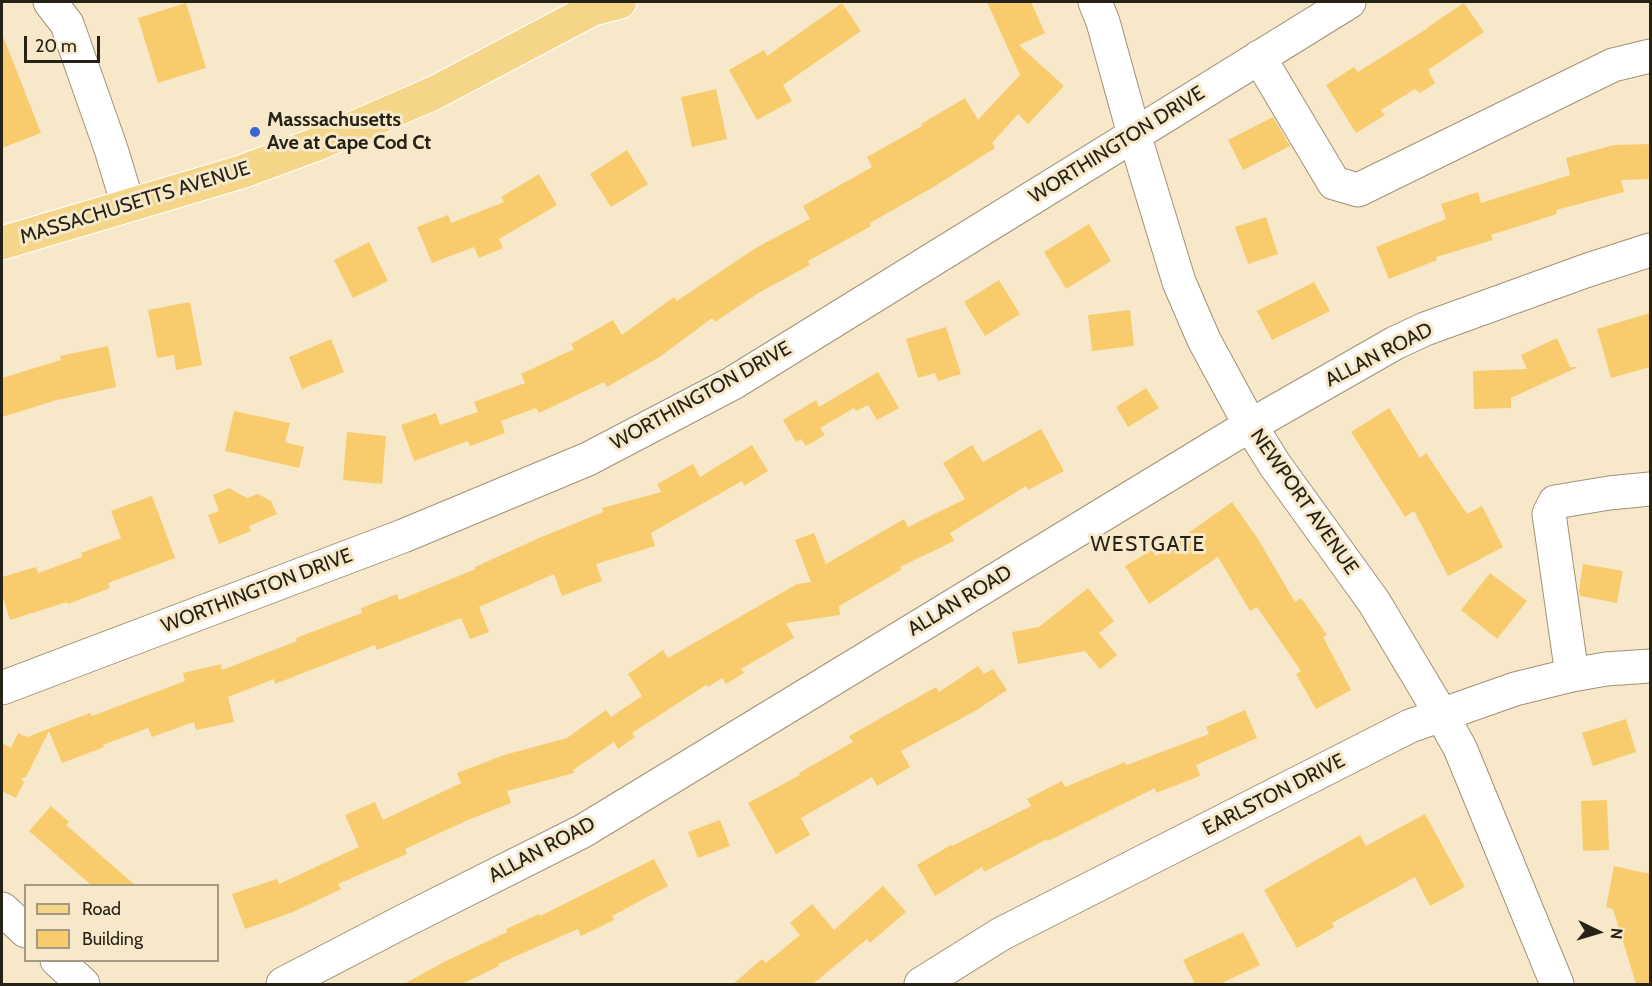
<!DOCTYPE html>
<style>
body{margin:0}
#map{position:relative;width:1652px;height:986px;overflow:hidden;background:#f7e8ca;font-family:Cabin,sans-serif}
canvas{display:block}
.frame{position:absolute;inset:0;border:3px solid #272216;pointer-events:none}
.legend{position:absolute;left:24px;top:884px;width:195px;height:78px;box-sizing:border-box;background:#f7e8ca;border:2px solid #a49982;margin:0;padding:8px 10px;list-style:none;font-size:18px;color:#272216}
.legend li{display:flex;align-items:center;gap:12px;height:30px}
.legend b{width:30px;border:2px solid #a49982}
.north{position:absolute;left:1568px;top:902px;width:60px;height:60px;-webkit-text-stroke:4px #f7e8ca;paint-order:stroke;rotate:95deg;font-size:16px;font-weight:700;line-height:24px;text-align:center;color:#272216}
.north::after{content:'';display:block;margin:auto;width:21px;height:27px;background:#272216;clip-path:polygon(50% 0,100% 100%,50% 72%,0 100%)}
.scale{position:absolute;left:24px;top:36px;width:76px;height:27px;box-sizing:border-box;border:3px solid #272216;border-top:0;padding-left:8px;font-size:18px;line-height:21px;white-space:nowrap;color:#272216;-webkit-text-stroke:4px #f7e8ca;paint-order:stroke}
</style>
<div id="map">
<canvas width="1652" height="986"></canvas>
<div class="frame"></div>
<ul class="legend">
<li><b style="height:8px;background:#f5d689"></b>Road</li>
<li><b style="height:16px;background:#f8cc6d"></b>Building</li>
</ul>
<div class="north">N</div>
<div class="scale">20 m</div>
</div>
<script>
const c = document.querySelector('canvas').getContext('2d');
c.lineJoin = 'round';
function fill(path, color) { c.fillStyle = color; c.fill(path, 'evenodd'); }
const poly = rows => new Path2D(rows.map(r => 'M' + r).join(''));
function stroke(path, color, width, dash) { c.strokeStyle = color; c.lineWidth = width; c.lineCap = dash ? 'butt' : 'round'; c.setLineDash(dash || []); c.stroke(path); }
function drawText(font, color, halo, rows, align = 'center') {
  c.font = font + ' Cabin,sans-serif'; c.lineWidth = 6; c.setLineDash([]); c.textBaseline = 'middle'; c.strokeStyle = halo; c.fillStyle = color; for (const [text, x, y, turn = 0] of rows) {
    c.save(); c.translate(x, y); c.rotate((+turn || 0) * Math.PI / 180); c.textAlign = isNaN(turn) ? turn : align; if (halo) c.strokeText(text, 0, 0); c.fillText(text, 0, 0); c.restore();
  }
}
fill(poly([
 [987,2,1031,2,1045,33,1019,45,1064,86,1028,124,1018,114,992,143,995,148,935,186,870,223,871,226,808,261,810,265,760,292,715,322,712,318,661,356,607,387,604,382,539,413,536,408,501,421,505,433,470,446,468,441,414,461,401,425,436,413,440,425,478,412,474,402,525,383,521,374,574,349,571,344,613,320,622,335,674,297,677,301,754,249,810,219,803,206,872,167,867,157,922,126,921,124,965,98,978,120,1020,75],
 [186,3,206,68,158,83,138,18],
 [842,3,861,31,783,85,792,101,757,120,729,70,764,50,767,56],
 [1464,3,1484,32,1428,70,1435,83,1420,93,1415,89,1381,110,1385,115,1356,133,1326,85,1354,67,1358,72,1428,28,1428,27],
 [2,36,3,36,41,133,2,148],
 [716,89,727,139,692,147,681,97],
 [1273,117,1290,146,1243,170,1228,140],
 [1650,144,1650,179,1621,180,1624,192,1556,210,1557,214,1491,235,1493,240,1436,257,1437,260,1389,279,1376,247,1446,219,1441,204,1478,192,1481,203,1570,175,1566,158,1614,145],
 [627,150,648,184,611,207,590,174],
 [539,174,557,205,499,239,503,248,479,258,474,247,432,263,417,227,448,215,451,223,504,202,501,197],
 [1266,217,1278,254,1248,264,1235,227],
 [1089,224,1111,261,1066,289,1044,252],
 [369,242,388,281,353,298,334,260],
 [999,280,1020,314,985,336,964,302],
 [1314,282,1330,311,1272,340,1257,311],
 [190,302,202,365,176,370,174,355,157,358,148,310],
 [1130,310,1134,346,1092,351,1088,315],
 [1650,313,1650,367,1611,378,1597,329],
 [946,327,961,374,938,381,935,373,918,378,906,339],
 [1557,338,1570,367,1578,367,1511,398,1511,408,1474,409,1473,371,1527,369,1521,355],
 [331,339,344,372,302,389,289,357],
 [108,346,116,387,57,400,2,417,2,378,61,360,60,356],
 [878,372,899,408,877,420,868,405,856,411,854,408,820,428,825,435,806,446,801,439,796,442,783,420,816,400,819,407],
 [1146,388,1159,408,1128,427,1116,407],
 [1389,408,1420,458,1426,453,1467,514,1482,506,1503,547,1448,576,1414,511,1405,517,1351,432],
 [234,411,290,423,285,442,304,447,299,468,225,451],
 [1041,429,1064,471,1028,490,1026,486,950,533,954,541,900,567,901,570,839,606,840,615,786,623,794,638,741,669,744,673,726,684,722,678,708,687,706,685,632,733,635,737,618,749,614,742,573,770,574,773,507,791,511,803,468,820,405,849,407,854,338,884,341,889,293,912,245,929,232,894,277,879,279,884,359,847,345,815,375,802,383,820,461,783,457,773,504,755,567,738,606,710,611,717,642,696,628,674,663,650,668,658,797,584,811,582,795,540,814,533,826,564,904,519,908,527,965,499,943,463,972,445,983,462],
 [347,432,386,436,382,484,343,480],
 [752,445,768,471,744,486,742,481,651,533,655,546,596,564,602,581,562,596,554,574,479,607,489,632,470,639,461,618,377,650,375,645,275,684,274,679,228,697,234,722,196,730,194,722,152,737,148,728,103,745,104,747,62,763,49,731,26,777,21,779,24,782,16,798,2,791,2,743,11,748,18,733,27,737,90,713,92,716,185,681,183,673,221,664,222,670,297,641,296,638,362,613,361,608,397,594,399,600,476,569,475,567,539,538,603,512,602,508,661,492,657,484,693,464,700,477],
 [229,488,247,498,258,494,271,501,277,514,249,526,251,531,219,544,208,515,219,511,213,495],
 [152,496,175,558,108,583,110,588,68,604,67,602,10,620,2,594,2,577,36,567,38,573,82,557,81,553,121,538,111,511],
 [1232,502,1258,539,1295,602,1301,598,1327,635,1323,637,1351,690,1316,709,1296,674,1301,671,1257,607,1250,611,1218,557,1149,604,1125,566,1152,550,1156,556],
 [1583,564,1623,571,1617,603,1580,596,1579,591],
 [1490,573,1527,601,1497,639,1461,610],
 [1088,588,1114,621,1099,633,1117,655,1100,669,1085,651,1018,664,1012,632,1039,627],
 [978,666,984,674,993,669,1007,690,975,711,901,751,910,767,877,786,872,777,801,818,810,835,776,854,748,803,800,775,799,773,853,742,849,736,936,687,939,692],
 [1245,710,1257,738,1196,765,1200,776,1156,793,1155,788,1048,841,1047,839,984,872,982,867,935,896,917,865,951,845,952,846,1031,806,1027,799,1062,781,1065,787,1125,762,1127,765,1209,734,1206,727],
 [1626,719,1636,752,1593,766,1582,733],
 [1607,800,1609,850,1583,851,1581,801],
 [51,806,69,822,66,825,135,885,91,885,29,831],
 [1425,814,1465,887,1430,906,1415,877,1332,923,1334,927,1297,948,1264,890,1360,835,1366,846],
 [720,820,730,846,698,858,688,832],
 [654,859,668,886,612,916,614,920,581,936,578,929,498,964,499,966,462,984,404,984,442,963,507,932,506,929,539,914,540,916],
 [1614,866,1650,874,1650,984,1636,984,1613,909,1606,907],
 [883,886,906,912,870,943,867,939,813,984,733,984,762,959,766,963,800,935,790,923,812,904,834,930],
 [1243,932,1260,965,1220,984,1195,984,1183,960]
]), '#f8cc6d');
const minor = poly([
 [50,2,67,24,111,149,128,205],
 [1095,2,1103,22,1134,134,1179,282,1204,340,1250,425,1275,465,1374,602,1441,714,1460,748,1557,984],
 [1259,57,1334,183,1358,190,1613,65,1650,56],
 [1572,675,1549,514,1555,502,1609,493,1650,489],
 [2,688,403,536,588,459,733,383,1349,2],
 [2,909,26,931],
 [57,960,83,984],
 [283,984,402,922,583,831,1232,436,1395,343,1425,329,1588,270,1650,250],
 [921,984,1001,934,1410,726,1515,689,1572,675,1606,669,1650,666]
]);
const major = poly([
 [2,243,241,172,317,144,434,93,593,9,620,2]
]);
stroke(minor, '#a09276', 35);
stroke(major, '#fff', 35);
stroke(minor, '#fff', 33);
stroke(major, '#f5d689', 33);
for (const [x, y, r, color] of [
 [255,132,6,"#3a65d5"]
]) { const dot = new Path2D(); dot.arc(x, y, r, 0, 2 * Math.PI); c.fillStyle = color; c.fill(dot); stroke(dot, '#f7e8ca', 2); }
drawText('bold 20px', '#272216', '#f7e8ca', [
 ["Masssachusetts",267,120],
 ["Ave at Cape Cod Ct",267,143]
], 'left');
drawText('20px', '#272216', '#f7e8ca', [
 ["WORTHINGTON DRIVE",1117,145,-32],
 ["MASSACHUSETTS AVENUE",135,203,-17],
 ["ALLAN ROAD",1379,355,-27],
 ["WORTHINGTON DRIVE",701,396,-29],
 ["NEWPORT AVENUE",1304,502,55],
 ["WORTHINGTON DRIVE",257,591,-21],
 ["ALLAN ROAD",960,601,-31],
 ["EARLSTON DRIVE",1274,795,-27],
 ["ALLAN ROAD",542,850,-28]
]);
c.letterSpacing = '1.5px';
drawText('21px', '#272216', '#f7e8ca', [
 ["WESTGATE",1148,545]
]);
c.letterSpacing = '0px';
</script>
